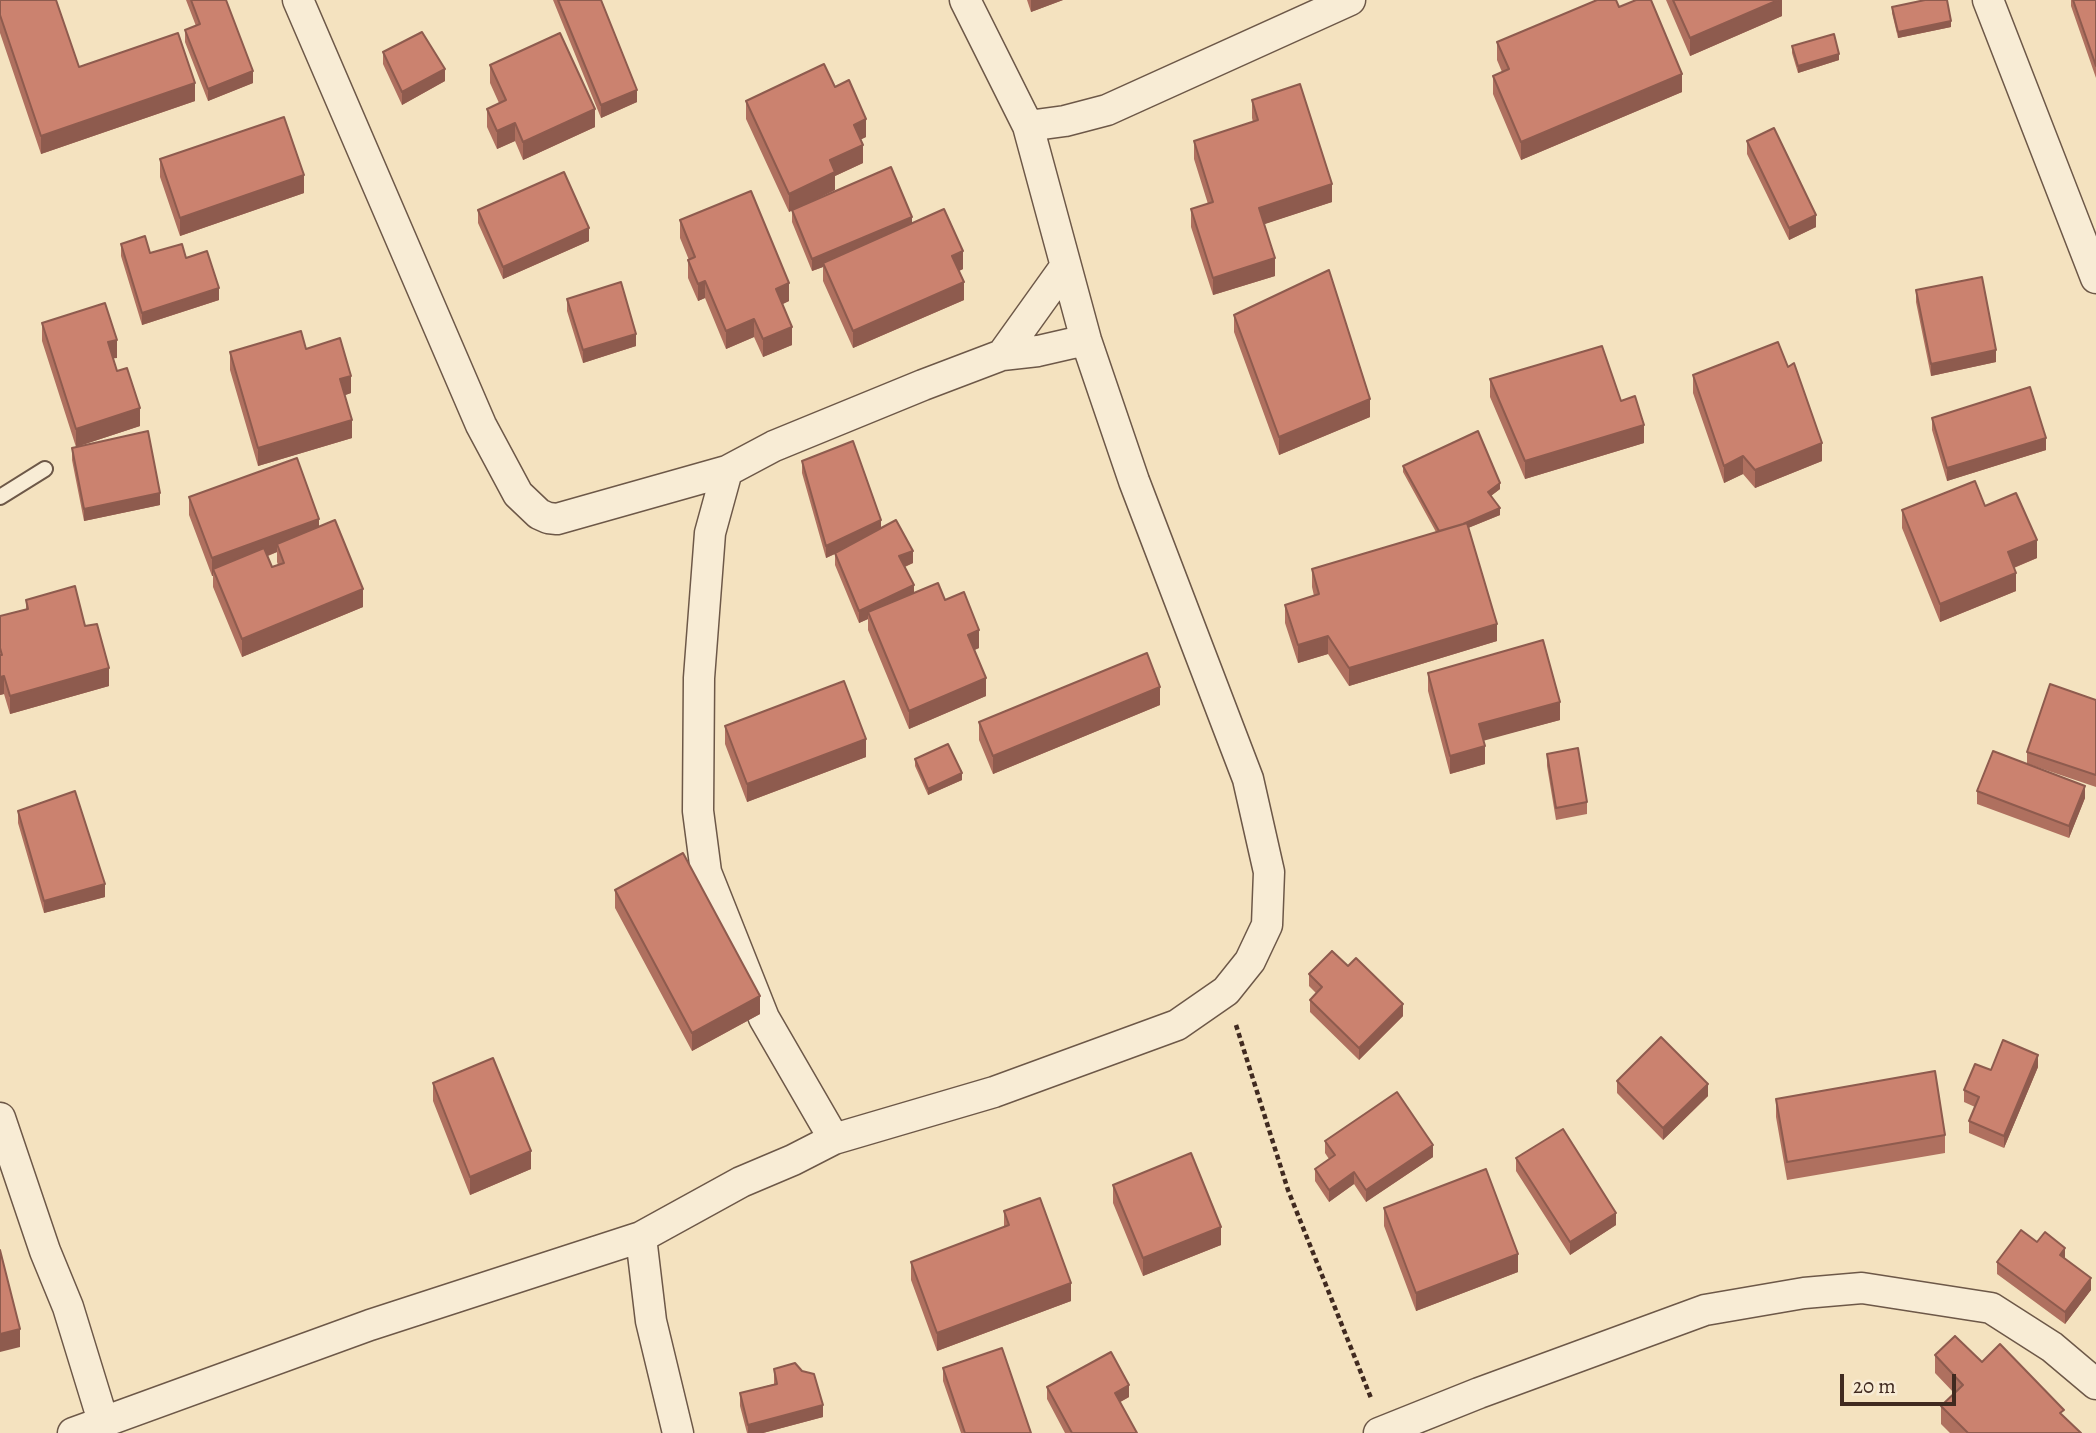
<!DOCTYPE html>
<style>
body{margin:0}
#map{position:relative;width:2096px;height:1433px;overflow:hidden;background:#f4e2bf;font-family:Alegreya,serif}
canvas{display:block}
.scale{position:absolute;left:1840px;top:1374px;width:116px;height:32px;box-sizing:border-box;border:4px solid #402a20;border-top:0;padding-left:9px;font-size:21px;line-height:24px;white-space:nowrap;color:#402a20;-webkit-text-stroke:5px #f8ecd5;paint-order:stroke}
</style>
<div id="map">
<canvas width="2096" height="1433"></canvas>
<div class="scale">20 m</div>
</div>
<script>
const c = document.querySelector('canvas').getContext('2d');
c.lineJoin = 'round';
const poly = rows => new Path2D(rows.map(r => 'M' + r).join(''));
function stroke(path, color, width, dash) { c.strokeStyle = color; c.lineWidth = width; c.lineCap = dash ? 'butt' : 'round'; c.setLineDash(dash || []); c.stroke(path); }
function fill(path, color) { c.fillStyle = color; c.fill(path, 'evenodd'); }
const lane = poly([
 [0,497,45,469]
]);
const street = poly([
 [298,0,481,425,518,494,539,514,548,518,557,519,727,471,774,446,923,385,1002,355,1038,351,1086,340],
 [965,0,1028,126,1065,121,1107,110,1350,0],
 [1988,0,2096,278],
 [1002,355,1065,267],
 [727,471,710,533,699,678,698,811,706,872,764,1018,834,1139],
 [0,1118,45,1251,68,1307,103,1421],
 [641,1237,651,1321,678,1433],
 [73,1433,370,1325,641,1237,741,1182,793,1160,834,1139,994,1092,1177,1025,1226,991,1250,961,1267,925,1269,872,1248,779,1134,481,1086,340,1028,126],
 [1379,1433,1479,1393,1705,1310,1804,1293,1862,1288,1991,1308,2052,1347,2096,1384]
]);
stroke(lane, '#6d5848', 18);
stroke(street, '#6d5848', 33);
stroke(poly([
 [1236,1025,1288,1190,1371,1398]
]), '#402a20', 4.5, [5, 3.5]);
stroke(lane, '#f8ecd5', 14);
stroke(street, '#f8ecd5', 30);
fill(poly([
 [0,0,79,67,195,101,41,154,0,33],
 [186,0,226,0,253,83,208,101,185,42,185,30,196,26],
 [553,0,601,0,637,102,601,118],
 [1027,0,1063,0,1031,12],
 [1666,0,1782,0,1782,16,1690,56],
 [2071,0,2096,0,2096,78,2071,6],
 [1892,7,1951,27,1898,38,1892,13],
 [1497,42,1682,92,1521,160,1493,94,1493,76,1502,72,1497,60],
 [1792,46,1839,60,1798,73,1792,53],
 [383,52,445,81,402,105,383,64],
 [490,65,595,127,523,160,515,141,497,149,487,127,487,109,499,103,490,83],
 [835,87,866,137,861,139,863,163,835,176,835,190,816,199,912,223,963,269,959,271,964,300,853,348,823,281,823,267,812,271,792,222,792,210,789,212,746,119,746,101],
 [1252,100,1332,202,1264,224,1275,276,1213,295,1191,227,1191,209,1208,204,1194,159,1194,141,1253,122,1252,118],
 [1747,141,1816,227,1789,240,1747,154],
 [160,159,304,193,180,236,160,177],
 [478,210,589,241,503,279,478,223],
 [680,220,789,301,783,304,792,345,763,357,754,337,726,349,705,298,698,301,688,278,688,260,689,260,680,238],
 [121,244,150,253,186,258,219,300,142,325,121,256],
 [1916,290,1996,362,1931,376,1916,302],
 [567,299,636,346,583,363,567,311],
 [1234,315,1370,417,1279,455,1234,332],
 [42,323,117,358,113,358,117,371,140,426,76,447,42,341],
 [306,349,351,393,345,395,352,438,258,466,230,370,230,352],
 [1693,375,1822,461,1755,488,1743,474,1724,483,1693,393],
 [1490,379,1621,401,1644,443,1525,479,1490,397],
 [1932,418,2046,450,1947,481,1932,430],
 [72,448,160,505,84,521,72,460],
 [802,461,881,528,913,563,905,567,914,593,945,600,979,648,974,650,986,696,909,729,868,630,868,619,859,623,835,565,835,554,826,558,802,473],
 [1403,466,1500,489,1491,496,1500,515,1468,528,1497,641,1349,686,1328,654,1298,663,1285,623,1285,605,1314,596,1312,587,1312,569,1436,532,1403,472],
 [189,497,319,527,363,607,242,657,213,587,213,576,212,576,189,515],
 [277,552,277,562,278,565,272,567,268,556],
 [1985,506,2037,558,2014,568,2016,591,1940,622,1902,528,1902,510],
 [26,600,85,626,109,686,10,714,4,694,0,695,0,616,26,609],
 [1428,673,1560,720,1483,740,1485,764,1450,774,1428,691],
 [2096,700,2096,787,2028,764,2085,798,2069,838,1977,804,1977,791,2027,764,2027,752],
 [1160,705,993,774,979,740,979,722],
 [725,726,866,757,747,802,725,744],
 [1547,754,1587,802,1587,814,1556,820,1547,766],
 [915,759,962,780,928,795,915,766],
 [18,811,105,897,44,913,18,823],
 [615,890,760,1014,692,1051,615,908],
 [1348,966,1403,1016,1359,1060,1310,1012,1310,1000,1316,993,1309,986,1309,974],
 [2038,1067,2004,1148,1969,1133,1969,1121,1975,1107,1964,1102,1964,1090,1991,1070],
 [1617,1081,1708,1096,1663,1140,1617,1093],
 [433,1083,531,1169,470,1195,433,1101],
 [1776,1099,1945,1135,1945,1153,1787,1180,1776,1117],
 [1325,1141,1433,1157,1366,1202,1354,1184,1329,1202,1315,1181,1315,1169,1329,1159,1325,1153],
 [1516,1158,1616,1225,1570,1255,1516,1171],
 [1113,1185,1221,1245,1143,1276,1113,1203],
 [1384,1208,1518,1272,1416,1311,1384,1226],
 [1004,1211,1071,1301,937,1351,911,1280,911,1262,1004,1227],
 [2037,1242,2065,1258,2091,1290,2065,1324,1997,1274,1997,1262],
 [1935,1355,1982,1362,2064,1416,2081,1433,1950,1433,1941,1424,1941,1406,1954,1393,1935,1373],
 [943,1368,1031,1433,961,1433,943,1381],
 [774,1369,802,1371,823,1417,763,1433,747,1433,740,1406,740,1393,774,1384],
 [1047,1387,1129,1397,1120,1402,1137,1433,1065,1433,1047,1399]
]), '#af705f');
fill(poly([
 [1031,0,1063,0,1031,12],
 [1778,0,1782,0,1782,16,1690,56,1690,38],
 [1951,21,1951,27,1898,38,1898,32],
 [1839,54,1839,60,1798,73,1798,66],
 [445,69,445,81,402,105,402,92],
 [253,71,253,83,208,101,208,89],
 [1682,74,1682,92,1521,160,1521,142],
 [195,83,195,101,41,154,41,136],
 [637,90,637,102,601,118,601,105],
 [595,109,595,127,523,160,523,142],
 [866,119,866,137,854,143,854,125],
 [515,123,515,141,497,149,497,131],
 [863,145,863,163,835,176,835,190,789,212,789,194,830,160],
 [304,175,304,193,180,236,180,218],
 [1332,184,1332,202,1259,226,1259,208],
 [1816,215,1816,227,1789,240,1789,228],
 [912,217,912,229,823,263,823,267,812,271,812,259],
 [589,228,589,241,503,279,503,267],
 [963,251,963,269,952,274,952,256],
 [1275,258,1275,276,1213,295,1213,278],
 [705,281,705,298,698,301,698,284],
 [964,282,964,300,853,348,853,331],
 [789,283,789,301,776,307,776,289],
 [219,288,219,300,142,325,142,313],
 [754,319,754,337,726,349,726,331],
 [792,327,792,345,763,357,763,339],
 [636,334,636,346,583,363,583,350],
 [117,340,117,358,108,359,108,342],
 [1996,350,1996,362,1931,376,1931,364],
 [351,376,351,393,340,397,340,379],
 [1370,399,1370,417,1279,455,1279,437],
 [140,408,140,426,76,447,76,429],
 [352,420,352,438,258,466,258,448],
 [1644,425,1644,443,1525,479,1525,461],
 [2046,438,2046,450,1947,481,1947,468],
 [1822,443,1822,461,1755,488,1755,470],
 [1743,456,1743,474,1724,483,1724,466],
 [1500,483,1500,489,1488,498,1488,492],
 [160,493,160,505,84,521,84,509],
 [1500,508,1500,515,1441,539,1441,533],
 [319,519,319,537,277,544,277,552,216,575,213,569,213,576,212,576,212,558],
 [881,520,881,532,826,558,826,546],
 [2037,540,2037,558,2008,570,2008,552],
 [913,551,913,563,899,569,899,556],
 [2016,573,2016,591,1940,622,1940,604],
 [914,585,914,597,868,612,868,619,859,623,859,611],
 [363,589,363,607,242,657,242,639],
 [1497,624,1497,641,1349,686,1349,668],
 [979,630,979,648,968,653,968,635],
 [1328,636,1328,654,1298,663,1298,645],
 [109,668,109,686,10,714,10,696],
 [4,676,4,694,0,695,0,677],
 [986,678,986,696,909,729,909,711],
 [1160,687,1160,705,993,774,993,756],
 [1560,702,1560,720,1479,742,1479,724],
 [866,739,866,757,747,802,747,784],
 [1485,746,1485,764,1450,774,1450,756],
 [962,773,962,780,928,795,928,789],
 [2085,786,2085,798,2069,838,2069,826],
 [105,884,105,897,44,913,44,901],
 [760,996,760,1014,692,1051,692,1033],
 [1403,1004,1403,1016,1359,1060,1359,1048],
 [2038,1055,2038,1067,2004,1148,2004,1136],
 [1708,1084,1708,1096,1663,1140,1663,1128],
 [1433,1145,1433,1157,1366,1202,1366,1190],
 [531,1151,531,1169,470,1195,470,1177],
 [1354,1172,1354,1184,1329,1202,1329,1190],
 [1616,1213,1616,1225,1570,1255,1570,1242],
 [1221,1227,1221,1245,1143,1276,1143,1258],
 [2065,1248,2065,1260,2060,1255],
 [1518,1254,1518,1272,1416,1311,1416,1293],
 [2091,1278,2091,1290,2065,1324,2065,1312],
 [1071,1283,1071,1301,937,1351,937,1333],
 [20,1329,20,1347,0,1352,0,1334],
 [1129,1385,1129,1397,1115,1405,1115,1393],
 [823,1405,823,1417,763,1433,748,1433,748,1425]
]), '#8e5b4e');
const building = poly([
 [0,0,56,0,79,67,178,33,195,83,41,136,0,15,0,0],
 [191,0,226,0,253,71,208,89,185,30,200,24,191,0],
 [558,0,601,0,637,90,601,105,558,0],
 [1597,0,1616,0,1619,7,1636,0,1651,0,1682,74,1521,142,1493,76,1509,69,1497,42,1597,0],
 [1673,0,1778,0,1690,38,1673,0],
 [1925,0,1947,0,1951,21,1898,32,1892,7,1925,0],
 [2073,0,2096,0,2096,66,2073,0],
 [422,32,445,69,402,92,383,52,422,32],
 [560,33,595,109,523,142,515,123,497,131,487,109,506,100,490,65,560,33],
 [1834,34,1839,54,1798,66,1792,46,1834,34],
 [824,64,835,87,849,80,866,119,854,125,863,145,830,160,835,172,789,194,746,101,824,64],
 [1300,84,1332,184,1259,208,1275,258,1213,278,1191,209,1213,202,1194,141,1258,120,1252,100,1300,84],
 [284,117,304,175,180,218,160,159,284,117],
 [1774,128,1816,215,1789,228,1747,141,1774,128],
 [891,167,912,217,812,259,792,210,891,167],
 [564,172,589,228,503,267,478,210,564,172],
 [751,191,789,283,776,289,792,327,763,339,754,319,726,331,705,281,698,284,688,260,695,257,680,220,751,191],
 [944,209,963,251,952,256,964,282,853,331,823,263,944,209],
 [145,236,150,253,182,244,186,258,207,251,219,288,142,313,121,244,145,236],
 [1329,270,1370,399,1279,437,1234,315,1329,270],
 [1982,277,1996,350,1931,364,1916,290,1982,277],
 [621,282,636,334,583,350,567,299,621,282],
 [105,303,117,340,108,342,117,371,127,368,140,408,76,429,42,323,105,303],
 [301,331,306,349,340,338,351,376,340,379,352,420,258,448,230,352,301,331],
 [1778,342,1788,367,1794,363,1822,443,1755,470,1743,456,1724,466,1693,375,1778,342],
 [1602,346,1621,401,1635,396,1644,425,1525,461,1490,379,1602,346],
 [2030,387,2046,438,1947,468,1932,418,2030,387],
 [148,431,160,493,84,509,72,448,148,431],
 [1478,431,1500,483,1488,492,1500,508,1463,524,1439,531,1403,466,1478,431],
 [853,441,881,520,826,546,802,461,853,441],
 [297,458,319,519,212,558,189,497,297,458],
 [1975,481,1985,506,2016,493,2037,540,2008,552,2016,573,1940,604,1902,510,1975,481],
 [335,520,363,589,242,639,213,569,264,548,272,567,284,563,277,544,335,520],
 [896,520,913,551,899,556,914,585,859,611,835,553,896,520],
 [1467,523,1497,624,1349,668,1328,636,1298,645,1285,605,1319,594,1312,569,1467,523],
 [938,583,945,600,964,592,979,630,968,635,986,678,909,711,868,612,938,583],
 [75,586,85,626,97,624,109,668,10,696,4,676,0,677,0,655,2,655,0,648,0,616,28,609,26,600,75,586],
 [1543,640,1560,702,1479,724,1485,746,1450,756,1428,673,1543,640],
 [1147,653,1160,687,993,756,979,722,1147,653],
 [844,681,866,739,747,784,725,726,844,681],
 [2050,684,2096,700,2096,775,2027,752,2050,684],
 [948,744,962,773,928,789,915,759,948,744],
 [1578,748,1587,802,1556,808,1547,754,1578,748],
 [1993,751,2085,786,2069,826,1977,791,1993,751],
 [75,791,105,884,44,901,18,811,75,791],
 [683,853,760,996,692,1033,615,890,683,853],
 [1332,951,1348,966,1356,958,1403,1004,1359,1048,1310,1000,1322,987,1309,974,1332,951],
 [1661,1037,1708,1084,1663,1128,1617,1081,1661,1037],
 [2003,1040,2038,1055,2004,1136,1969,1121,1979,1097,1964,1090,1975,1064,1991,1070,2003,1040],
 [493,1058,531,1151,470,1177,433,1083,493,1058],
 [1935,1071,1945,1135,1787,1162,1776,1099,1935,1071],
 [1397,1092,1433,1145,1366,1190,1354,1172,1329,1190,1315,1169,1335,1155,1325,1141,1397,1092],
 [1563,1129,1616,1213,1570,1242,1516,1158,1563,1129],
 [1191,1153,1221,1227,1143,1258,1113,1185,1191,1153],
 [1486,1169,1518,1254,1416,1293,1384,1208,1486,1169],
 [1040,1198,1071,1283,937,1333,911,1262,1009,1225,1004,1211,1040,1198],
 [2021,1230,2037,1242,2045,1232,2065,1248,2060,1255,2091,1278,2065,1312,1997,1262,2021,1230],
 [0,1250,20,1329,0,1334,0,1250],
 [1955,1336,1982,1362,2000,1344,2064,1410,2060,1413,2081,1433,1968,1433,1941,1406,1963,1385,1935,1355,1955,1336],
 [1002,1348,1031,1433,965,1433,943,1368,1002,1348],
 [1111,1352,1129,1385,1115,1393,1137,1433,1072,1433,1047,1387,1111,1352],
 [795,1363,802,1371,814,1374,823,1405,748,1425,740,1393,777,1384,774,1369,795,1363]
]);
fill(building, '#cb826f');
stroke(building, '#8e5b4e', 2);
</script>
